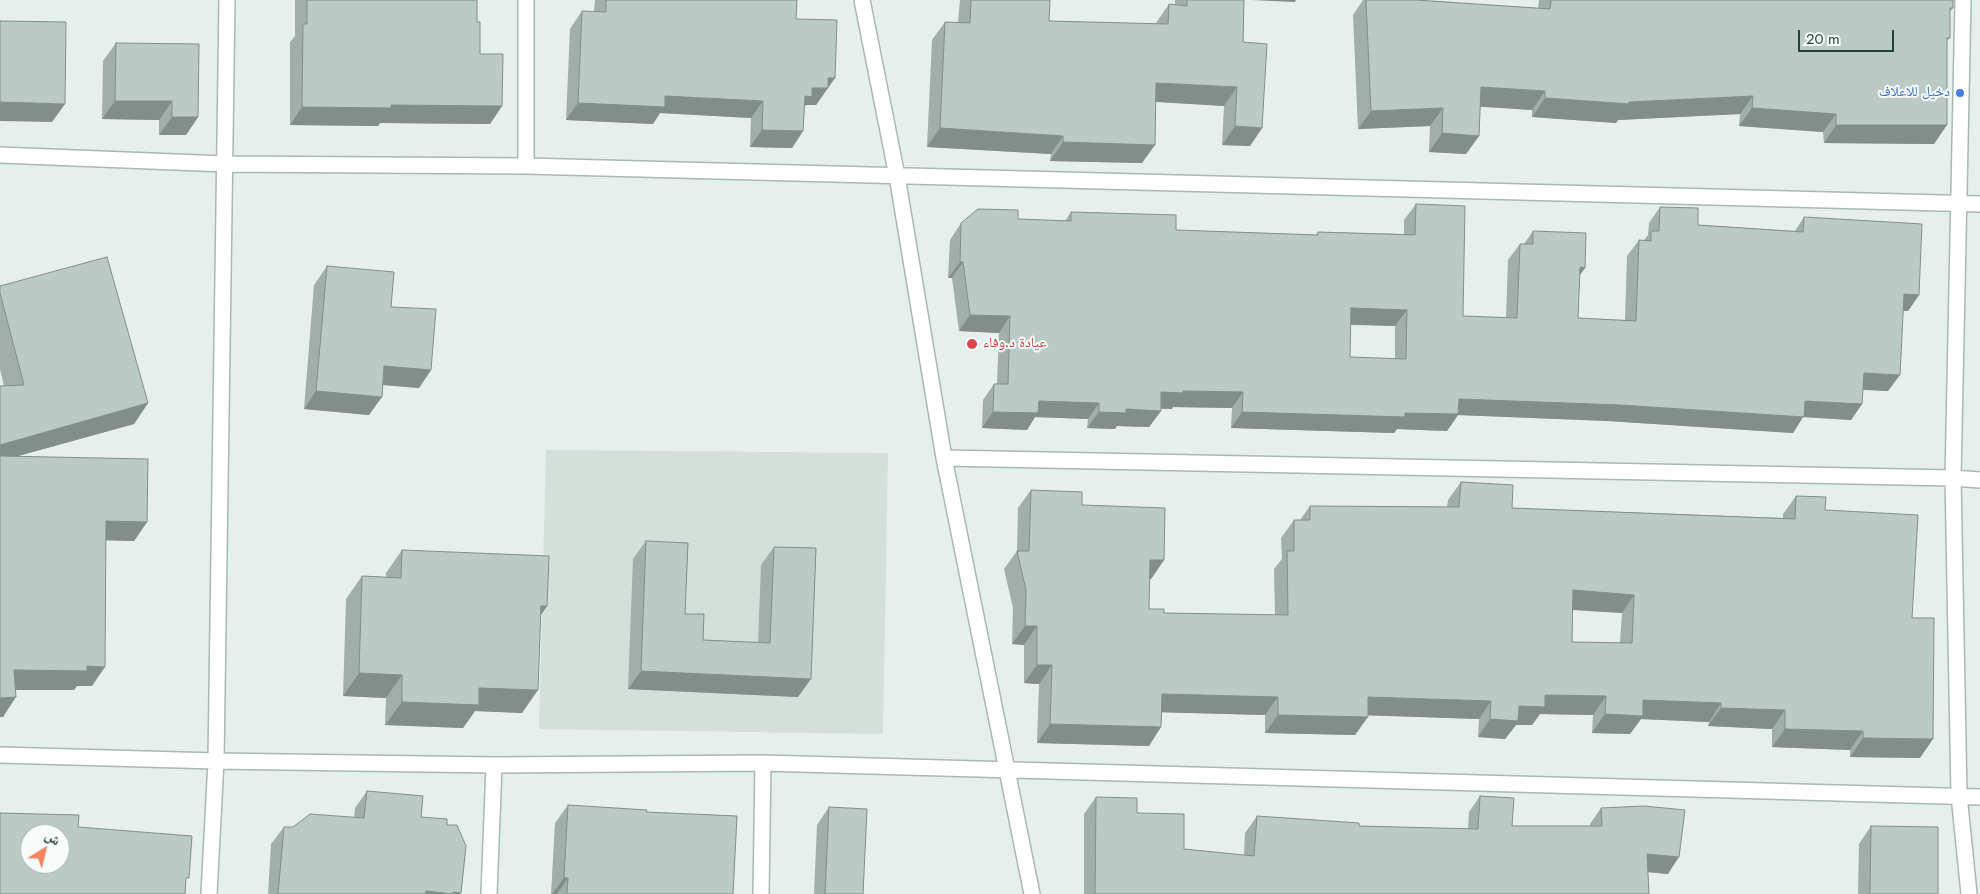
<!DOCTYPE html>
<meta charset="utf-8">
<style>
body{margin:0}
#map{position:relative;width:1980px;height:894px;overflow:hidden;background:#e6efeb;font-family:Jost,"Noto Naskh Arabic",sans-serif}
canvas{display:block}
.north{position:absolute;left:20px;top:824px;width:50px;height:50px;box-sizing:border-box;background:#f7fbf9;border:1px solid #a3b1ad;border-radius:50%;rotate:36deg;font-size:14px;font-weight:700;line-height:20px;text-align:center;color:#24423a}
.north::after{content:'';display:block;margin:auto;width:18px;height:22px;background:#f4845f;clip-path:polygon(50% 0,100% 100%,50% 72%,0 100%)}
.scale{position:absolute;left:1798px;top:30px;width:96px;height:22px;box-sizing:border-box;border:2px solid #24423a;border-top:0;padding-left:6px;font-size:15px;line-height:18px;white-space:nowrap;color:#24423a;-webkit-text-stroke:4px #f7fbf9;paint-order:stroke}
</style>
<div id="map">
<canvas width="1980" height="894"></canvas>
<div class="north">ش</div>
<div class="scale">20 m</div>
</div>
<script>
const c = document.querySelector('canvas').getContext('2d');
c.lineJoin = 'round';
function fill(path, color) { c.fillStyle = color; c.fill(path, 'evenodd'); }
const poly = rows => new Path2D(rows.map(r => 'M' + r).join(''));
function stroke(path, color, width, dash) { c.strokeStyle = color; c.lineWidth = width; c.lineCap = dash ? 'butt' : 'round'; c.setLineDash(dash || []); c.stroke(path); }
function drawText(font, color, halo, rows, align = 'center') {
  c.font = font + ' Jost,"Noto Naskh Arabic",sans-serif'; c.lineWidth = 4; c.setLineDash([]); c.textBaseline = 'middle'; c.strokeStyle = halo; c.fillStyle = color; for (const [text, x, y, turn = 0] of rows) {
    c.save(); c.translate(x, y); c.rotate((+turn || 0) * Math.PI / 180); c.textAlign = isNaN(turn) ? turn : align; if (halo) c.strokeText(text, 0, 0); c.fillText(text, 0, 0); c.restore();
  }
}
fill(poly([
 [546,450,888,453,883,734,539,729]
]), '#d4dfda');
const minor = poly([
 [862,0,897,176,944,458,1032,894],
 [1963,0,1953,478,1959,795,1969,894],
 [0,155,225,164,526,166,1980,204],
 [526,166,526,0],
 [944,458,1953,478,1980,480],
 [0,755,216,761,494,765,763,763,1980,797],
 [209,894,216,761,227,0],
 [489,894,494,765],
 [761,894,763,763]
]);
stroke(minor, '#a8b8b2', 18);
stroke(minor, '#fff', 15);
fill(poly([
 [295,0,477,0,477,22,480,54,502,106,490,124,380,123,378,126,290,125,290,42,295,36],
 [595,0,797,0,796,19,835,78,816,105,806,105,804,107,803,131,792,148,750,147,751,118,660,113,653,124,566,120,570,29,582,11,594,12],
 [960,0,1050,0,1049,21,1156,24,1156,23,1169,4,1175,5,1175,0,1244,0,1243,42,1262,128,1250,146,1222,145,1224,106,1156,102,1142,163,1050,161,1051,154,927,147,932,40,945,22,958,22],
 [1363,0,1416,0,1538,8,1539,0,1953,0,1953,8,1950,12,1950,38,1947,41,1934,144,1824,143,1823,132,1739,126,1740,114,1618,120,1616,123,1532,117,1532,110,1480,106,1479,136,1466,154,1429,152,1430,126,1358,129,1353,15],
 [116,43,198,117,186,135,159,135,159,120,102,119,103,61],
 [1416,204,1463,316,1506,318,1508,260,1520,244,1524,244,1533,231,1585,268,1580,275,1578,318,1625,320,1627,256,1639,240,1644,240,1648,235,1649,223,1660,207,1698,225,1795,231,1804,217,1919,295,1908,311,1903,311,1888,391,1863,390,1862,404,1851,420,1803,417,1793,433,1608,421,1458,415,1447,431,1397,429,1394,433,1231,428,1232,408,1173,407,1172,409,1161,409,1161,411,1149,427,1117,426,1115,429,1087,428,1088,419,1035,417,1027,430,982,428,983,400,994,384,997,384,999,333,959,331,952,278,948,278,950,240,961,223,1018,219,1065,221,1071,212,1176,230,1316,235,1318,232,1404,234,1404,220],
 [1350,325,1395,326,1395,359,1350,357],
 [327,266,391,307,431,370,419,388,383,385,369,415,304,409,314,285],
 [0,286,148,403,134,424,18,456,147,522,134,541,106,540,92,686,77,686,74,690,16,690,3,717,0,717,0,386,4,386,0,369],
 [1461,482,1512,508,1783,518,1783,514,1796,496,1825,510,1912,618,1920,758,1850,757,1850,750,1772,747,1772,729,1708,726,1709,722,1641,719,1630,734,1592,733,1593,715,1540,714,1532,725,1516,725,1505,739,1478,737,1479,719,1368,715,1355,735,1265,733,1265,715,1162,712,1149,746,1037,743,1039,684,1024,683,1024,645,1012,644,1013,608,1004,569,1017,551,1018,508,1031,490,1082,505,1164,560,1151,579,1149,579,1149,609,1164,613,1275,615,1274,569,1282,559,1281,538,1294,520,1300,520,1310,506,1447,507,1448,500],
 [1573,610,1622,613,1620,643,1572,642],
 [646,541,685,614,703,640,758,643,761,565,774,547,798,697,628,689,633,559],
 [402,550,547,606,540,616,522,713,475,711,463,728,385,725,386,698,343,696,346,599,362,576,386,577,386,573],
 [367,791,421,817,447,825,460,894,268,894,271,844,284,827,293,827,354,818,355,808],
 [1480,796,1512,826,1590,826,1590,824,1601,808,1668,874,1648,872,1649,894,1084,894,1084,814,1096,797,1137,813,1184,849,1244,855,1245,833,1257,816,1359,826,1468,829,1469,812],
 [568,805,646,812,733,894,551,894,555,823],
 [829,807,863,894,814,894,817,825],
 [1871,826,1938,894,1858,894,1859,844]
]), '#a1aea9');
fill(poly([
 [1251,0,1296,0,1295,2],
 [828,78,835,78,816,105,806,105,800,114,805,96,812,88],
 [1156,83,1237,87,1224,106,1144,101],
 [1481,87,1545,91,1532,110,1468,106],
 [665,96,763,101,751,118,660,113,653,124,566,120,578,103],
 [1753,96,1740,114,1618,120,1616,123,1532,117,1545,98,1629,102],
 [115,101,172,101,159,120,102,119],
 [0,102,65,104,52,122,0,121],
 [391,105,502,106,490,124,380,123,378,126,290,125,302,107],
 [1443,108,1430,126,1358,129,1371,111],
 [1752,108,1836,114,1823,132,1739,126],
 [172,117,198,117,186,135,159,135],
 [1836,125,1947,125,1934,144,1824,143],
 [1235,126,1262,128,1250,146,1222,145],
 [940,128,1063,136,1051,154,927,147],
 [762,130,803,131,792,148,750,147],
 [1442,133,1479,136,1466,154,1429,152],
 [1063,142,1155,145,1142,163,1050,161],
 [960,262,963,262,952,278,948,278],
 [1580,267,1585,268,1573,284],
 [1904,294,1919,295,1908,311,1892,310],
 [1351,308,1407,310,1395,326,1340,324],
 [970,315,1010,316,999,333,959,331],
 [384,366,431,370,419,388,372,384],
 [1864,373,1900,375,1888,391,1853,389],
 [316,391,382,397,369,415,304,409],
 [1183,391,1243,392,1232,408,1173,407,1172,409,1150,408,1161,392],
 [1459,399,1805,401,1862,404,1851,420,1803,417,1793,433,1608,421,1458,415,1447,431,1397,429,1394,433,1231,428,1242,412],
 [1039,401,1099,403,1088,419,1035,417,1027,430,982,428,993,412],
 [148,403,134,424,0,461,0,445],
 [1126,409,1161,411,1149,427,1117,426,1115,429,1087,428,1099,412],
 [106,521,147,522,134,541,93,540],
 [1150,560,1164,560,1151,579,1137,578],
 [1573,590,1634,595,1622,613,1560,609],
 [541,606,547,606,531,629],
 [1025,626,1037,626,1024,645,1012,644],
 [1037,665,1052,665,1039,684,1024,683],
 [87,666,105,667,92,686,77,686,74,690,1,690,14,670],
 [641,671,811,679,798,697,628,689],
 [359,673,402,675,386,698,343,696],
 [479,688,538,690,522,713,475,711,463,728,385,725,402,702],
 [1162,694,1278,697,1265,715,1149,712],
 [1545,695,1606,696,1593,715,1540,714,1532,725,1516,725,1505,739,1478,737,1490,719,1519,706],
 [16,697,3,717,0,717,0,698],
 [1368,697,1491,701,1479,719,1356,715],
 [1643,700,1721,703,1709,722,1641,719,1630,734,1592,733,1605,714],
 [1721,708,1785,710,1772,729,1708,726],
 [1278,715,1368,717,1355,735,1265,733],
 [1050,724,1161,727,1149,746,1037,743],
 [1785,729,1863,731,1850,750,1772,747],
 [1863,738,1933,739,1920,758,1850,757],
 [1647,854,1679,857,1668,874,1636,871],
 [564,878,568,878,557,894,552,894],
 [426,891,453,892,461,893,460,894,424,894]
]), '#838d89');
const building = poly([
 [307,0,477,0,477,22,480,22,480,54,503,54,502,106,391,105,391,108,302,107,303,24,307,24,307,0],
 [606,0,797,0,796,19,837,20,835,78,828,78,828,88,812,88,812,97,805,96,803,131,762,130,763,101,665,96,665,107,578,103,582,11,606,12,606,0],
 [971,0,1050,0,1049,21,1168,24,1169,4,1187,6,1187,0,1244,0,1243,42,1267,44,1262,128,1235,126,1237,87,1156,83,1155,145,1063,142,1063,136,940,128,945,22,970,23,971,0],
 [1366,0,1416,0,1550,9,1551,0,1953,0,1953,8,1950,8,1950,38,1947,38,1947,125,1836,125,1836,114,1752,108,1753,96,1629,102,1629,104,1545,98,1545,91,1481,87,1479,136,1442,133,1443,108,1371,111,1366,0],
 [0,21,66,22,65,104,0,102,0,21],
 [116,43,199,44,198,117,172,117,172,101,115,101,116,43],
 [1416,204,1465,206,1463,316,1517,318,1520,244,1533,244,1533,231,1586,233,1585,268,1580,267,1578,318,1636,321,1639,240,1651,241,1651,231,1659,231,1660,207,1698,208,1698,225,1803,232,1804,217,1922,224,1919,295,1904,294,1900,375,1864,373,1862,404,1805,401,1804,417,1620,405,1459,399,1458,414,1405,413,1405,417,1242,412,1243,392,1183,391,1183,393,1161,392,1161,411,1126,409,1126,413,1099,412,1099,403,1039,401,1038,413,993,412,994,384,1008,384,1010,316,970,315,963,262,960,262,961,223,978,209,1018,210,1018,219,1071,221,1071,212,1176,215,1176,230,1318,235,1318,232,1415,235,1416,204],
 [1351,308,1407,310,1406,359,1350,357,1351,308],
 [107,257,148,403,0,445,0,386,24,385,0,293,0,286,107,257],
 [327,266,394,272,391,307,436,309,431,370,384,366,382,397,316,391,327,266],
 [0,456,148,459,147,522,106,521,105,667,87,666,87,671,14,670,16,697,0,698,0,456],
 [1461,482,1513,485,1512,508,1795,519,1796,496,1826,497,1825,510,1918,515,1912,618,1934,618,1933,739,1863,738,1863,731,1785,729,1785,710,1721,708,1721,703,1643,700,1643,716,1605,714,1606,696,1545,695,1545,707,1519,706,1518,721,1490,719,1491,701,1368,697,1368,717,1278,715,1278,697,1162,694,1161,727,1050,724,1052,665,1037,665,1037,626,1025,626,1026,590,1017,551,1029,551,1031,490,1082,492,1082,505,1165,508,1164,560,1150,560,1149,609,1164,609,1164,613,1288,615,1287,551,1294,551,1294,520,1310,520,1310,506,1459,507,1461,482],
 [1573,590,1634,595,1632,643,1572,642,1573,590],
 [646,541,688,543,685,614,704,614,703,640,770,643,774,547,816,548,811,679,641,671,646,541],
 [402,550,549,556,547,606,541,606,538,690,479,688,479,705,402,702,402,675,359,673,362,576,401,578,402,550],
 [367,791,423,796,421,817,447,819,447,825,457,825,466,846,461,893,453,892,453,894,426,891,425,894,278,894,284,827,293,827,310,814,364,818,367,791],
 [1480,796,1514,798,1512,826,1602,826,1601,808,1644,806,1685,810,1679,857,1647,854,1649,894,1095,894,1096,797,1137,798,1137,813,1184,814,1184,849,1254,856,1257,816,1359,823,1359,826,1478,829,1480,796],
 [568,805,647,810,646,812,737,816,733,894,567,894,568,878,564,878,568,805],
 [829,807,867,809,863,894,825,894,829,807],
 [0,813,79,815,78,827,192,836,189,878,186,878,185,894,0,894,0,813],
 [30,834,60,834,60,864,30,864,30,834],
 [1871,826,1938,827,1938,894,1870,894,1871,826]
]);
fill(building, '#bbcac4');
stroke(building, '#838d89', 1);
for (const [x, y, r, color] of [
 [1960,93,5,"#3f7fe0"],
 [972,344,6,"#e0444e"]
]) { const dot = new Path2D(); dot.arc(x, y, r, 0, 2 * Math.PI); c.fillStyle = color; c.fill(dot); stroke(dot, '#f7fbf9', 2); }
drawText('14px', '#366cbe', '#f7fbf9', [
 ["دخيل للاعلاف",1950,93]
], 'right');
drawText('14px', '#be3a42', '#f7fbf9', [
 ["عيادة د.وفاء",983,344]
], 'left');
</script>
